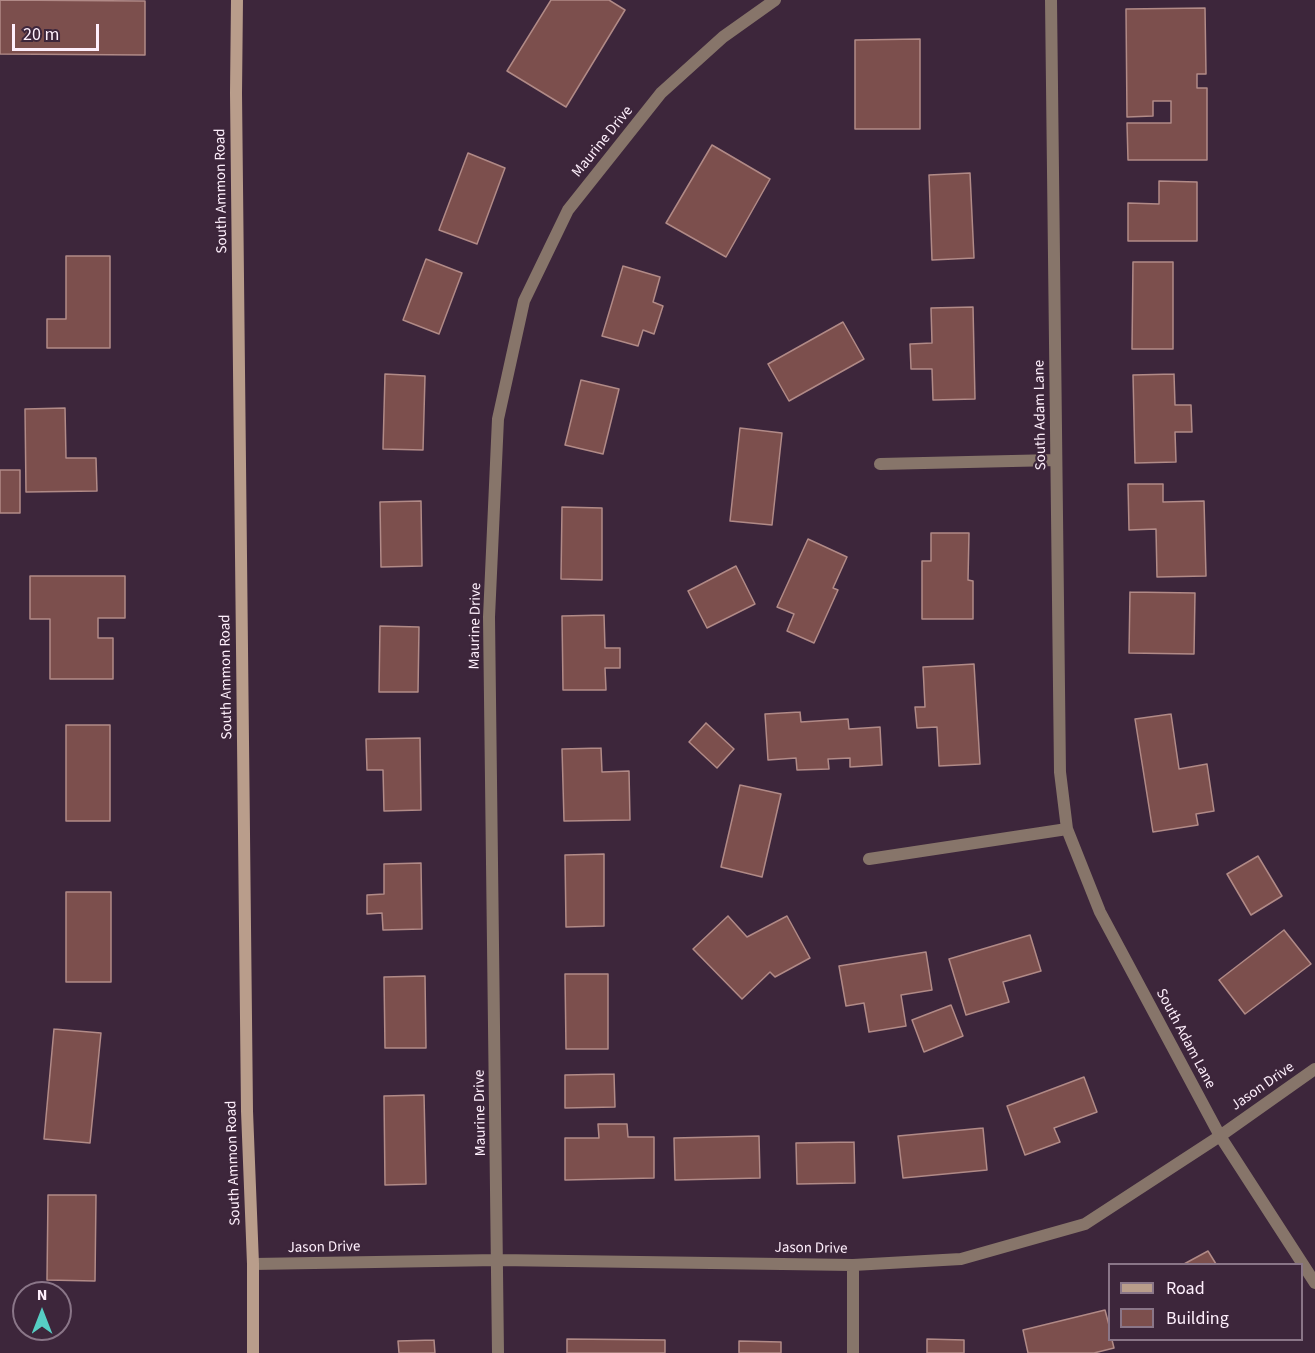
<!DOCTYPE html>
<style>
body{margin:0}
#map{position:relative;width:1315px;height:1353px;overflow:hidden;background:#3d263b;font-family:"Source Sans 3",sans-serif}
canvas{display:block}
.legend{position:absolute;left:1108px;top:1263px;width:195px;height:78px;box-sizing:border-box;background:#3d263b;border:2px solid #8a7688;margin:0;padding:8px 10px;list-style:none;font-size:18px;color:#feeffc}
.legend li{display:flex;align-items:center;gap:12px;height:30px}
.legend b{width:30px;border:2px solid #8a7688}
.north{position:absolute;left:12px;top:1281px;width:60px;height:60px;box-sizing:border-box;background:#3d263b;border:2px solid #8a7688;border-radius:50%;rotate:0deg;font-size:16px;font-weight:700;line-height:24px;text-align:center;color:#feeffc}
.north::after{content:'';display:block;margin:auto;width:21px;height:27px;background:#56cec4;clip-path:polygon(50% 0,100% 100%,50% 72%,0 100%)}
.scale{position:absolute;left:12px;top:24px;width:87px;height:27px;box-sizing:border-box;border:3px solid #feeffc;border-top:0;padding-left:8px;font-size:18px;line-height:21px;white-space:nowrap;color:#feeffc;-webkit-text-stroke:4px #3d263b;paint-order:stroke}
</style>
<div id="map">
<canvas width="1315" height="1353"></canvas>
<ul class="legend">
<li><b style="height:8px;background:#b99d8b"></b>Road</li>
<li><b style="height:16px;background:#7c4f4d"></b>Building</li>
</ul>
<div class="north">N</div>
<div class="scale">20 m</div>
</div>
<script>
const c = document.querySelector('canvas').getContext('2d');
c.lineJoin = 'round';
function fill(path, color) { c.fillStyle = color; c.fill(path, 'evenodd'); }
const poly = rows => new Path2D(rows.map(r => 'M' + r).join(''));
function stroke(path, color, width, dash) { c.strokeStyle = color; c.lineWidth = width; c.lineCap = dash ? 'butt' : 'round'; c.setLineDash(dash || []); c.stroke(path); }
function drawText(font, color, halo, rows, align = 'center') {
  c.font = font + ' "Source Sans 3",sans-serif'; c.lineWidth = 4.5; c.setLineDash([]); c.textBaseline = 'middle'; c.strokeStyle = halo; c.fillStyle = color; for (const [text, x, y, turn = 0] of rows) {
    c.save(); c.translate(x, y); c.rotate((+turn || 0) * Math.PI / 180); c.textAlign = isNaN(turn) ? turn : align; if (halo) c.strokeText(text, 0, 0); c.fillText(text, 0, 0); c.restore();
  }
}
const building = poly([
 [0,0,145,1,145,55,0,54,0,0],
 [551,0,609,0,625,10,566,107,507,71,551,0],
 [1205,8,1206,74,1197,74,1197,88,1207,88,1207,160,1128,160,1127,123,1171,123,1171,101,1153,101,1153,116,1127,117,1126,9,1205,8],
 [920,39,920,129,855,129,855,40,920,39],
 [712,145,770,179,726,257,666,223,712,145],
 [468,153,505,168,477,244,439,230,468,153],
 [970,173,974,258,932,260,929,175,970,173],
 [1159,181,1197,182,1197,241,1128,241,1128,203,1159,204,1159,181],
 [66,256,110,256,110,348,47,348,47,319,66,319,66,256],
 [426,259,462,273,439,334,403,320,426,259],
 [1133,262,1173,262,1173,349,1132,349,1133,262],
 [623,266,660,277,653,302,663,306,654,334,643,330,638,346,602,336,623,266],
 [973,307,975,399,933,400,932,369,911,369,910,344,932,343,931,308,973,307],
 [843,322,864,359,789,401,768,364,843,322],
 [385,374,425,376,423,450,383,449,385,374],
 [1174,374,1175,405,1191,405,1192,432,1175,432,1176,462,1135,463,1133,375,1174,374],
 [581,380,619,389,603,454,565,445,581,380],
 [65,408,66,458,96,458,97,491,26,492,25,409,65,408],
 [740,428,782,433,772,525,730,521,740,428],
 [0,470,20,470,20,513,0,513,0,470],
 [1128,484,1163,484,1163,502,1204,501,1206,576,1157,577,1156,529,1129,530,1128,484],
 [421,501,422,566,381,567,380,502,421,501],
 [562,507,602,508,602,580,561,579,562,507],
 [931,533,969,533,968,580,973,581,973,619,922,619,922,561,931,561,931,533],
 [808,539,847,557,833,588,838,590,814,643,787,631,794,614,777,607,808,539],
 [736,566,755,604,707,628,688,591,736,566],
 [30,576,125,576,125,618,98,618,98,638,113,638,113,679,50,679,50,619,30,619,30,576],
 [1130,592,1195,593,1194,654,1129,653,1130,592],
 [604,615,605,648,620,648,620,668,605,668,606,690,563,690,562,616,604,615],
 [380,626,419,627,418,692,379,692,380,626],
 [974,664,980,764,939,766,937,727,917,728,915,707,925,707,923,667,974,664],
 [800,712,801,722,848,719,849,729,880,727,882,765,850,767,850,758,828,759,829,769,797,770,796,758,768,760,765,714,800,712],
 [1171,714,1179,769,1207,764,1214,811,1196,814,1198,825,1153,832,1135,719,1171,714],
 [706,723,734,749,717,768,689,742,706,723],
 [66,725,110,725,110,821,66,821,66,725],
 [420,738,421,810,384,811,383,770,367,770,366,739,420,738],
 [601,748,602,772,629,771,630,820,564,821,562,749,601,748],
 [740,785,781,794,762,877,721,867,740,785],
 [604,854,604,926,566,927,565,855,604,854],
 [1258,856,1282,896,1251,915,1227,874,1258,856],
 [421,863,422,929,383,930,382,913,367,914,367,895,384,894,384,864,421,863],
 [66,892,111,892,111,982,66,982,66,892],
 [728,916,747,937,787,916,810,958,775,977,770,972,742,999,693,949,728,916],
 [1284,930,1311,964,1245,1014,1219,980,1284,930],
 [1030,935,1041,971,1003,982,1009,1002,966,1015,949,959,1030,935],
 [926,952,932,990,901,995,906,1026,869,1032,864,1003,846,1006,839,966,926,952],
 [565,974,608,974,608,1049,566,1049,565,974],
 [425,976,426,1048,385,1048,384,977,425,976],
 [951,1005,963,1036,924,1052,912,1020,951,1005],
 [54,1029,101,1033,90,1143,44,1139,54,1029],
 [614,1074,615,1107,565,1108,565,1075,614,1074],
 [1084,1077,1097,1112,1054,1128,1060,1142,1025,1155,1007,1106,1084,1077],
 [424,1095,426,1184,385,1185,384,1096,424,1095],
 [598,1124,627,1124,628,1137,654,1137,654,1178,565,1180,565,1138,599,1138,598,1124],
 [983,1128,987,1170,903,1178,898,1136,983,1128],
 [759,1136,760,1178,675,1180,674,1138,759,1136],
 [854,1142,855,1183,797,1184,796,1143,854,1142],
 [48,1195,96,1195,95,1281,47,1280,48,1195],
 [1208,1251,1216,1264,1184,1264,1208,1251],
 [1105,1310,1110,1329,1110,1340,1112,1340,1114,1348,1094,1353,1028,1353,1023,1330,1105,1310],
 [567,1339,665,1340,665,1353,567,1353,567,1339],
 [927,1339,964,1340,964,1353,927,1353,927,1339],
 [434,1340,435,1353,399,1353,398,1341,434,1340],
 [739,1341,781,1342,781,1353,739,1353,739,1341]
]);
fill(building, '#7c4f4d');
stroke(building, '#b18a87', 1.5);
stroke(poly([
 [1051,0,1060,772,1067,829,1100,912,1220,1136,1315,1283],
 [880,464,1056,460],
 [869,859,1067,829],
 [253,1264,498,1260,853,1265,961,1259,1085,1224,1220,1136,1315,1069],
 [853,1265,853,1353],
 [498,1353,489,617,498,419,524,301,568,210,661,93,723,37,775,0]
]), '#87756a', 12);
stroke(poly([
 [237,0,236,93,247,1111,253,1264,253,1353]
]), '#b99d8b', 12);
drawText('15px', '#feeffc', '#3d263b', [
 ["Maurine Drive",603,142,-51],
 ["South Ammon Road",222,191,-91],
 ["South Adam Lane",1041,415,-91],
 ["Maurine Drive",476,626,-89],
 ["South Ammon Road",227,677,-91],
 ["South Adam Lane",1185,1039,62],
 ["Jason Drive",1263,1087,-35],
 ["Maurine Drive",481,1113,-91],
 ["South Ammon Road",234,1163,-92],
 ["Jason Drive",324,1248,-1],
 ["Jason Drive",811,1249,1]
]);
</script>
